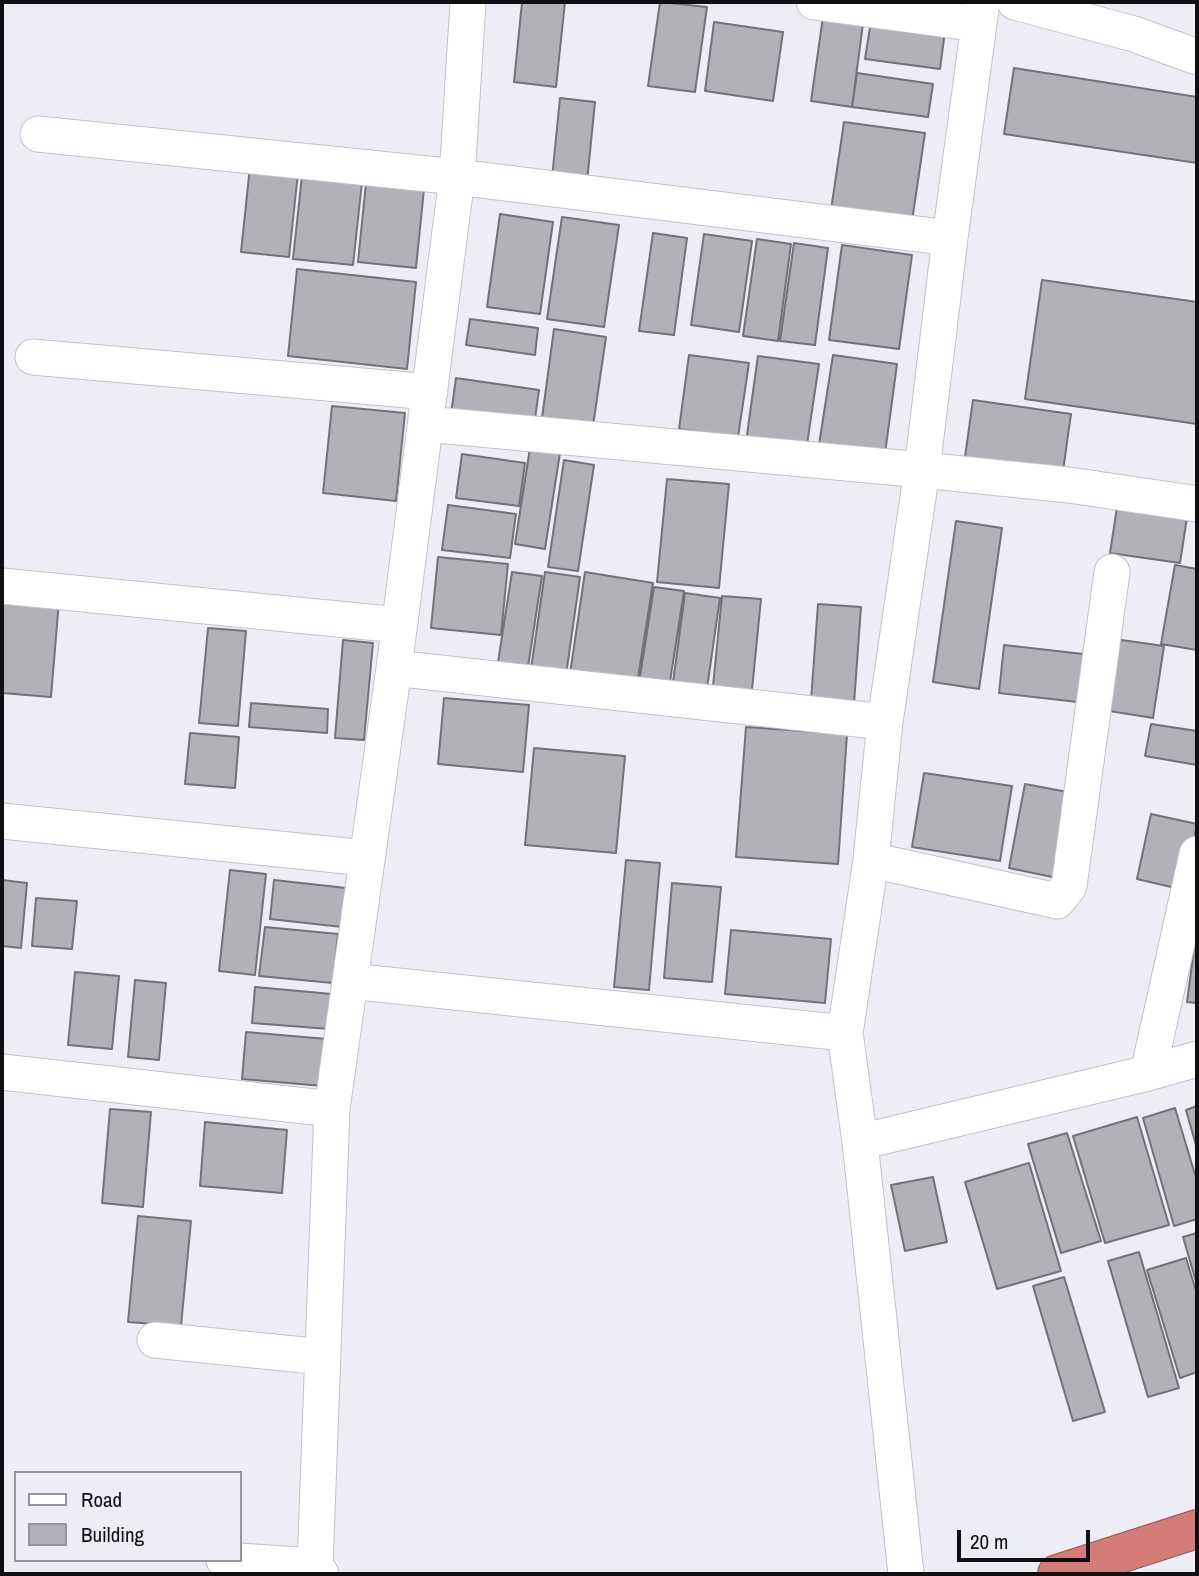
<!DOCTYPE html>
<style>
body{margin:0}
#map{position:relative;width:1199px;height:1576px;overflow:hidden;background:#edeef5;font-family:"Archivo Narrow",sans-serif}
canvas{display:block}
.frame{position:absolute;inset:0;border:4px solid #101013;pointer-events:none}
.legend{position:absolute;left:14px;top:1471px;width:228px;height:91px;box-sizing:border-box;background:#edeef5;border:2px solid #95959b;margin:0;padding:9px 12px;list-style:none;font-size:21px;color:#101013}
.legend li{display:flex;align-items:center;gap:14px;height:35px}
.legend b{width:35px;border:2px solid #95959b}
.scale{position:absolute;left:957px;top:1530px;width:133px;height:32px;box-sizing:border-box;border:4px solid #101013;border-top:0;padding-left:9px;font-size:21px;line-height:24px;white-space:nowrap;color:#101013;-webkit-text-stroke:5px #edeef5;paint-order:stroke}
</style>
<div id="map">
<canvas width="1199" height="1576"></canvas>
<div class="frame"></div>
<ul class="legend">
<li><b style="height:9px;background:#fff"></b>Road</li>
<li><b style="height:19px;background:#b1b1b8"></b>Building</li>
</ul>
<div class="scale">20 m</div>
</div>
<script>
const c = document.querySelector('canvas').getContext('2d');
c.lineJoin = 'round';
function fill(path, color) { c.fillStyle = color; c.fill(path, 'evenodd'); }
const poly = rows => new Path2D(rows.map(r => 'M' + r).join(''));
function stroke(path, color, width, dash) { c.strokeStyle = color; c.lineWidth = width; c.lineCap = dash ? 'butt' : 'round'; c.setLineDash(dash || []); c.stroke(path); }
const building = poly([
 [522,2,565,2,556,87,514,82,522,2],
 [660,2,707,7,695,92,648,86,660,2],
 [824,10,864,16,852,107,811,101,824,10],
 [871,21,945,31,940,69,865,59,871,21],
 [714,22,783,32,773,101,705,91,714,22],
 [1014,68,1197,97,1197,163,1004,134,1014,68],
 [857,73,933,84,928,117,852,107,857,73],
 [560,98,595,102,586,192,551,188,560,98],
 [844,122,925,133,911,228,830,217,844,122],
 [251,157,299,163,289,257,241,252,251,157],
 [367,173,425,179,416,268,358,262,367,173],
 [302,176,362,182,353,265,293,259,302,176],
 [500,214,553,222,540,314,487,307,500,214],
 [562,217,619,225,604,327,547,319,562,217],
 [653,233,687,238,674,335,639,331,653,233],
 [704,234,752,241,739,332,691,325,704,234],
 [757,239,791,244,778,341,743,336,757,239],
 [794,243,828,248,815,345,780,341,794,243],
 [842,245,912,255,899,349,829,340,842,245],
 [297,269,416,282,407,369,288,356,297,269],
 [1042,280,1197,302,1197,424,1025,399,1042,280],
 [470,319,538,328,535,355,466,345,470,319],
 [554,329,606,337,593,426,542,418,554,329],
 [689,355,749,363,738,437,679,429,689,355],
 [833,355,897,364,884,461,818,451,833,355],
 [758,356,819,364,806,451,746,442,758,356],
 [456,378,539,390,534,426,451,414,456,378],
 [973,400,1071,414,1062,478,964,464,973,400],
 [332,406,405,413,396,501,323,493,332,406],
 [530,448,560,453,545,549,515,544,530,448],
 [462,454,525,463,519,506,456,498,462,454],
 [564,460,594,465,578,571,548,567,564,460],
 [667,479,729,484,719,588,657,582,667,479],
 [1118,501,1188,511,1180,563,1110,553,1118,501],
 [448,505,516,514,510,558,442,550,448,505],
 [956,521,1002,528,979,689,933,682,956,521],
 [438,557,508,564,501,635,431,628,438,557],
 [1175,565,1197,569,1197,650,1161,644,1175,565],
 [512,572,542,576,527,673,497,669,512,572],
 [545,572,580,577,566,675,531,669,545,572],
 [585,572,653,583,637,684,570,674,585,572],
 [654,587,684,591,669,688,639,683,654,587],
 [685,593,720,598,706,695,672,690,685,593],
 [722,596,761,599,751,700,712,696,722,596],
 [2,597,59,601,51,697,2,693,2,597],
 [818,604,861,607,854,704,811,701,818,604],
 [208,628,246,631,238,726,199,723,208,628],
 [1114,639,1164,646,1153,718,1103,710,1114,639],
 [343,640,373,643,364,740,335,738,343,640],
 [1004,645,1092,655,1086,703,999,693,1004,645],
 [444,698,529,705,523,772,438,764,444,698],
 [251,703,328,709,327,733,249,727,251,703],
 [1151,724,1197,731,1197,765,1145,756,1151,724],
 [746,727,847,734,838,864,736,857,746,727],
 [190,733,239,737,235,788,185,784,190,733],
 [534,748,625,756,616,853,525,845,534,748],
 [924,773,1012,786,1000,861,912,847,924,773],
 [1025,784,1073,793,1057,878,1009,868,1025,784],
 [1151,814,1197,824,1184,890,1137,879,1151,814],
 [626,860,660,863,649,990,614,987,626,860],
 [230,870,266,874,255,975,219,971,230,870],
 [2,880,27,883,21,948,2,946,2,880],
 [274,880,346,888,342,927,270,919,274,880],
 [672,883,721,887,712,982,664,978,672,883],
 [36,898,77,901,72,949,32,946,36,898],
 [265,927,338,934,333,983,259,976,265,927],
 [731,930,831,939,825,1003,725,994,731,930],
 [1196,934,1197,934,1197,1003,1187,1002,1196,934],
 [75,972,119,976,112,1049,68,1045,75,972],
 [135,980,166,983,159,1060,128,1057,135,980],
 [255,987,332,994,329,1029,252,1023,255,987],
 [246,1032,327,1039,323,1086,242,1079,246,1032],
 [1197,1106,1197,1149,1186,1110,1197,1106],
 [1175,1108,1197,1181,1197,1219,1174,1226,1143,1118,1175,1108],
 [110,1109,151,1112,143,1207,102,1203,110,1109],
 [1137,1117,1169,1225,1105,1243,1073,1136,1137,1117],
 [205,1122,287,1130,282,1193,200,1186,205,1122],
 [1067,1133,1101,1241,1061,1253,1028,1144,1067,1133],
 [1029,1163,1061,1271,997,1289,965,1182,1029,1163],
 [933,1177,947,1242,905,1251,891,1185,933,1177],
 [138,1216,191,1221,181,1326,128,1322,138,1216],
 [1197,1233,1197,1285,1183,1237,1197,1233],
 [1139,1252,1179,1388,1148,1397,1108,1261,1139,1252],
 [1186,1258,1197,1294,1197,1372,1180,1378,1147,1270,1186,1258],
 [1064,1277,1105,1412,1073,1421,1033,1286,1064,1277]
]);
fill(building, '#b1b1b8');
stroke(building, '#727279', 2);
const street = poly([
 [814,2,978,24],
 [1015,2,1134,34,1197,57],
 [38,134,457,177,950,238],
 [33,357,430,392],
 [426,424,922,470,1069,485,1197,504],
 [2,586,399,625],
 [394,668,885,722],
 [2,821,367,858],
 [871,860,1057,901,1069,886,1112,572],
 [350,981,845,1033],
 [2,1072,332,1109],
 [1148,1073,1197,854],
 [860,1142,1148,1073,1197,1059],
 [155,1340,323,1357],
 [224,1560,315,1566],
 [321,1574,315,1566,332,1109,394,668,457,177,468,2],
 [906,1574,860,1142,845,1033,871,860,885,722,922,470,950,238,982,2]
]);
const highway = poly([
 [1057,1574,1197,1529]
]);
stroke(street, '#c1c2c9', 37);
stroke(highway, '#8f5655', 40);
stroke(street, '#fff', 35);
stroke(highway, '#d47c78', 38);
</script>
